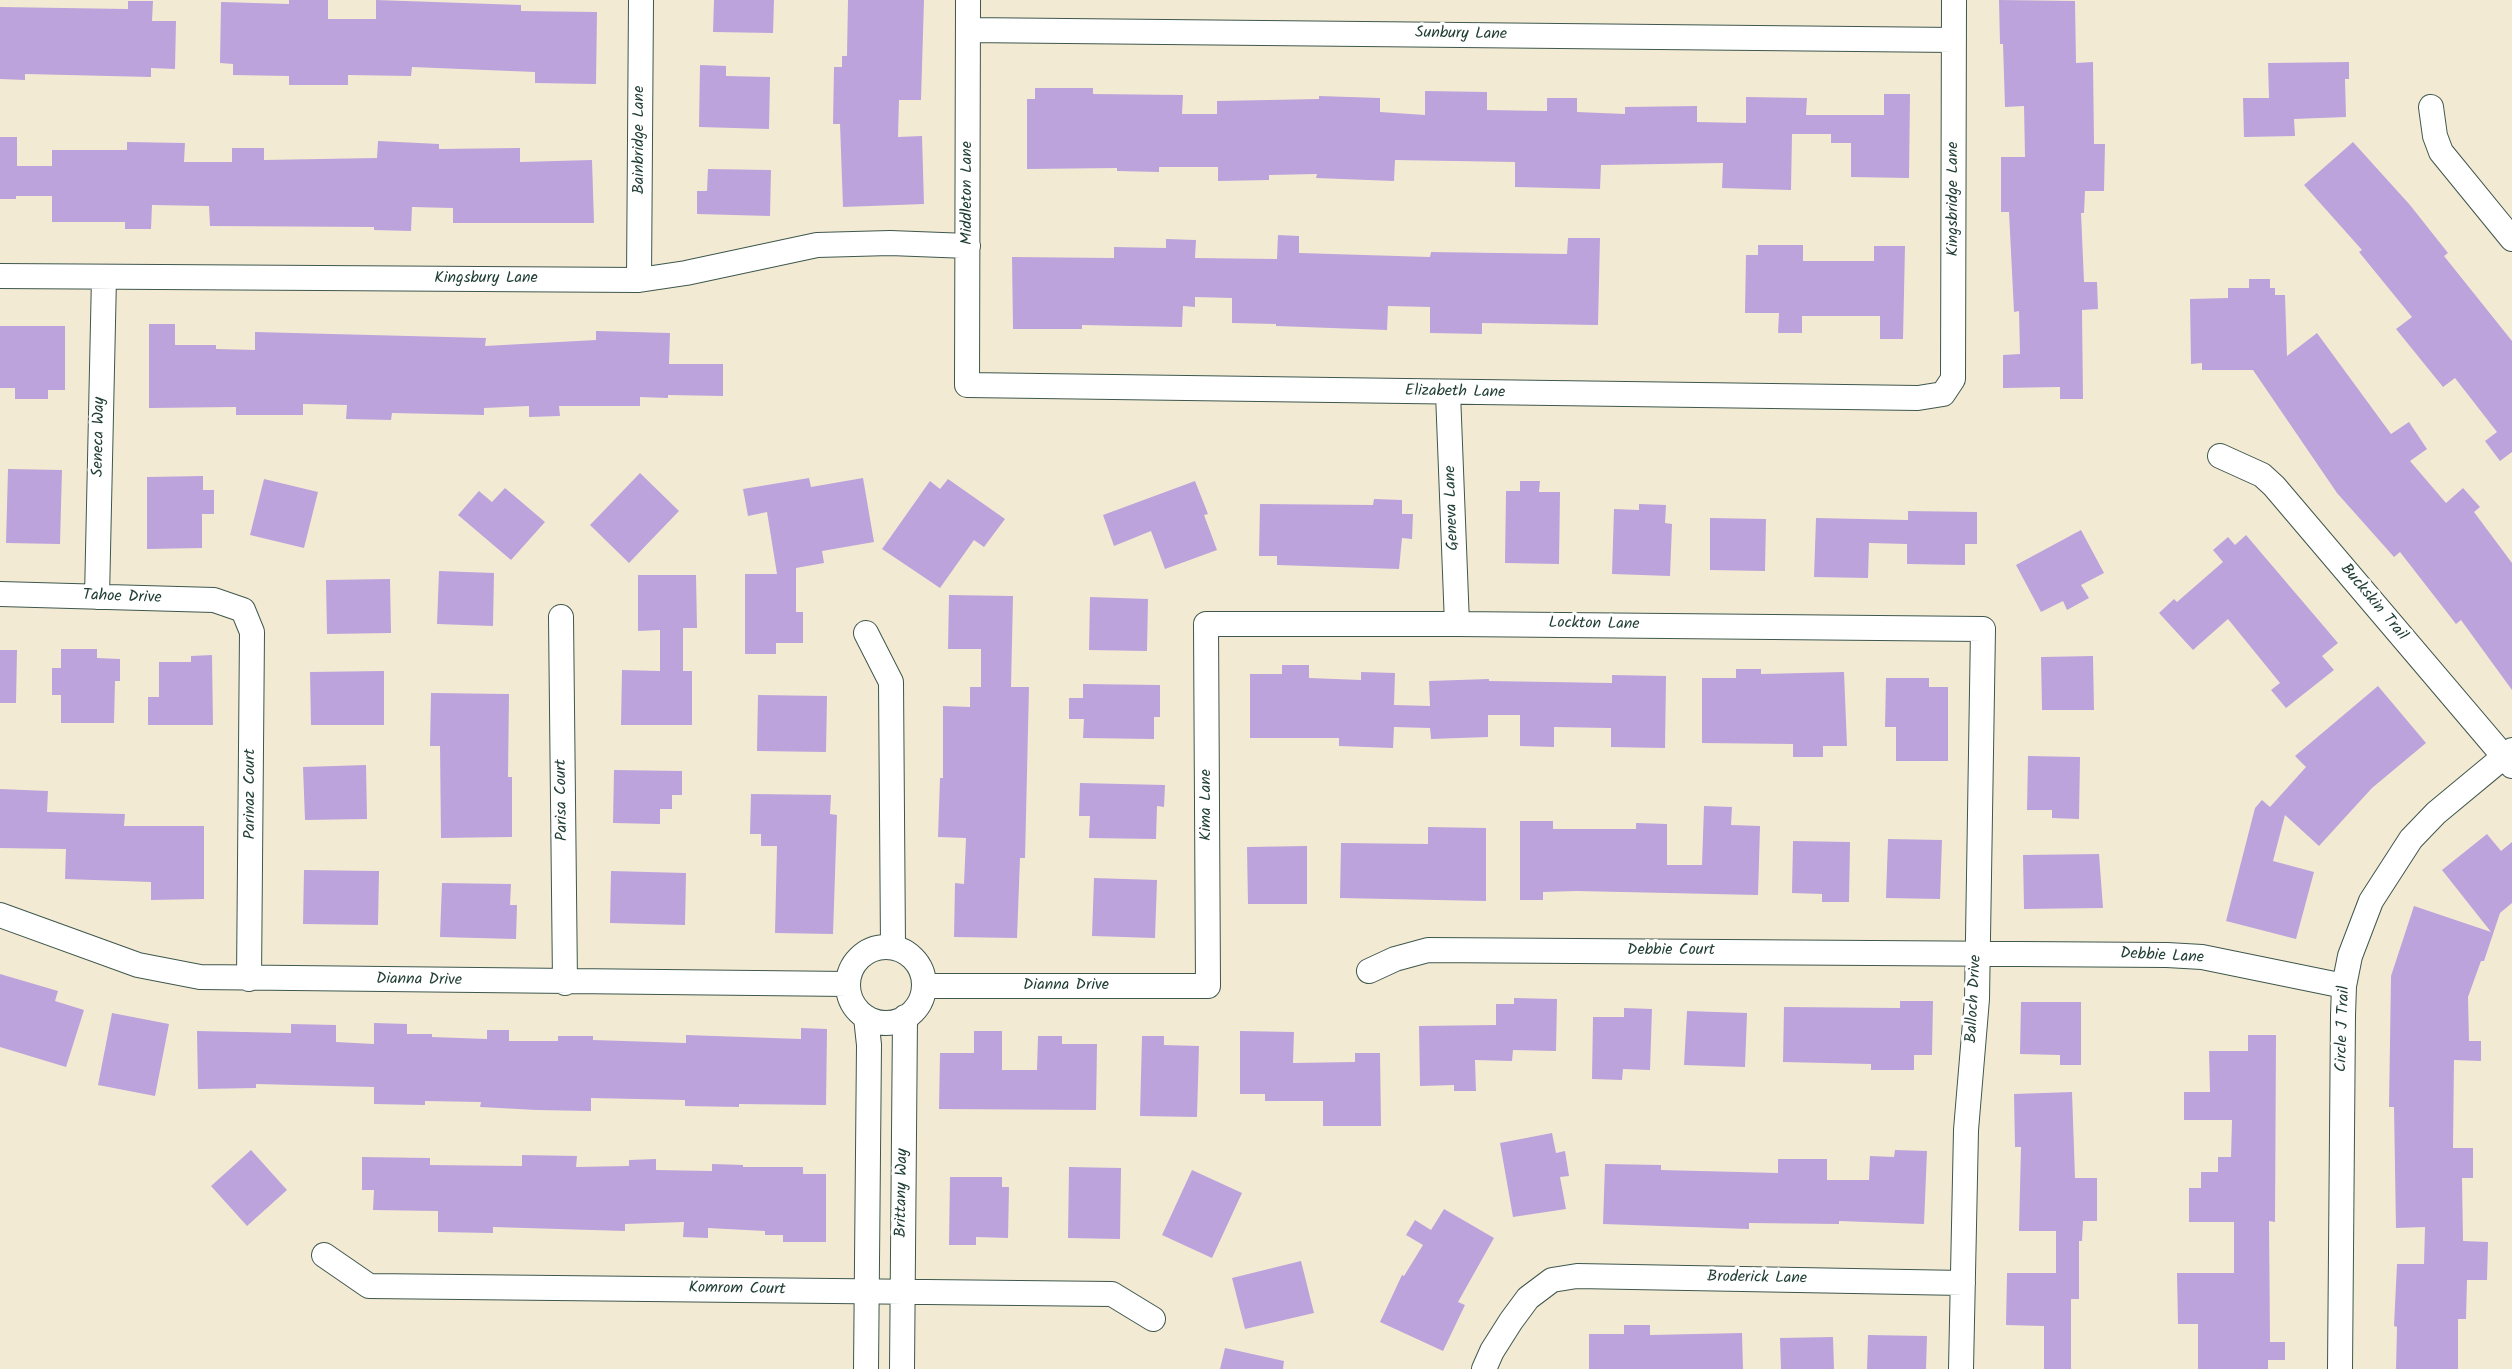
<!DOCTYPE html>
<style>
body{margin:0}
canvas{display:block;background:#f3ead4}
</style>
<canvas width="2512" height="1369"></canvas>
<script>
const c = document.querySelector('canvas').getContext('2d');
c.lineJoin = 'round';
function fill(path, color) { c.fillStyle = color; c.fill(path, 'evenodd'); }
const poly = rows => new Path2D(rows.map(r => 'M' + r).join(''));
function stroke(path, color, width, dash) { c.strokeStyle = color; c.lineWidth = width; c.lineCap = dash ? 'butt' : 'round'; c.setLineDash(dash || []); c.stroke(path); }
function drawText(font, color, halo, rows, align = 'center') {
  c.font = font + ' Kalam,sans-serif'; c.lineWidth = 6; c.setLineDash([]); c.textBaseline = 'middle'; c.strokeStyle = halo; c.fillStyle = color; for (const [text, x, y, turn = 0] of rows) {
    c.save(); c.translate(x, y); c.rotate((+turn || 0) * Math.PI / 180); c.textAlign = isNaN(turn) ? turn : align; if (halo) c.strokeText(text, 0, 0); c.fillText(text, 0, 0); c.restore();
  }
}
fill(poly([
 [289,0,328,0,328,19,376,19,376,0,521,5,521,11,597,12,596,84,535,83,535,72,412,67,411,76,348,75,348,85,289,85,289,76,233,75,233,64,220,63,221,2,289,4],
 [714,0,774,0,773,33,713,32],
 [848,0,924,0,921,100,899,100,898,137,922,136,924,204,843,207,840,124,833,124,834,67,842,67,842,56,847,56],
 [1999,0,2075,1,2076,63,2093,62,2094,144,2105,144,2104,191,2085,191,2084,213,2081,213,2084,282,2097,282,2098,309,2082,310,2083,399,2060,399,2060,387,2003,388,2003,355,2020,354,2019,311,2014,312,2009,212,2001,212,2001,157,2025,157,2024,106,2005,107,2003,44,2000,44],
 [128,1,153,1,152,21,176,21,175,69,151,68,151,77,25,74,25,80,0,79,0,7,128,9],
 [2349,62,2349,79,2345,79,2346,117,2294,119,2295,136,2244,137,2243,98,2269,98,2268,63],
 [700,65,726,66,726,76,770,77,769,129,699,127],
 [1035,88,1093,88,1093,94,1183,95,1182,114,1217,114,1217,101,1319,99,1319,96,1380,98,1380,112,1425,115,1425,91,1487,92,1487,110,1547,111,1547,98,1577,98,1577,112,1625,114,1625,107,1697,106,1697,122,1746,123,1746,97,1807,98,1806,115,1884,115,1884,94,1910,94,1909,178,1851,177,1851,143,1831,143,1831,134,1792,134,1791,190,1722,188,1723,163,1601,165,1600,189,1515,187,1515,162,1395,160,1394,181,1316,178,1317,174,1269,175,1269,180,1218,181,1218,167,1159,167,1159,172,1117,171,1117,168,1027,169,1027,99,1035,99],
 [0,137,17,137,17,166,52,166,52,150,127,150,127,142,185,143,184,162,232,162,232,148,264,148,264,160,377,158,378,141,439,144,439,149,520,148,520,162,592,160,594,223,453,223,453,208,412,207,411,231,374,230,374,227,210,226,209,206,152,205,151,229,125,229,125,222,52,222,52,196,16,196,16,199,0,199],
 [2353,142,2410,205,2448,253,2444,256,2512,341,2512,452,2500,461,2485,441,2497,432,2455,378,2443,387,2396,329,2412,317,2359,252,2362,250,2304,185],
 [708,169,771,170,770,216,697,214,697,191,707,191],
 [1278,235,1299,236,1299,253,1430,257,1431,252,1567,254,1568,238,1600,238,1598,325,1482,323,1482,334,1430,333,1430,307,1388,306,1387,330,1276,326,1276,324,1232,323,1232,298,1195,297,1195,307,1183,306,1182,327,1082,325,1082,329,1013,329,1012,257,1114,258,1114,247,1166,248,1166,239,1196,240,1195,258,1277,259],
 [1758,245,1803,245,1803,261,1874,261,1874,246,1905,246,1903,339,1880,339,1880,316,1802,316,1802,333,1778,333,1779,313,1745,313,1746,255,1758,255],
 [2249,279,2270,279,2270,288,2275,288,2275,295,2285,295,2287,356,2317,333,2391,434,2409,422,2427,449,2410,461,2446,503,2463,488,2480,507,2474,512,2512,563,2512,690,2461,620,2456,624,2400,552,2394,557,2337,493,2253,370,2202,370,2202,363,2191,364,2190,299,2228,298,2228,288,2249,288],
 [149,324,175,324,175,345,216,345,216,349,255,350,255,332,486,338,485,346,596,340,596,331,670,333,669,364,723,364,723,396,668,395,668,398,640,397,640,406,559,406,560,416,529,417,529,406,484,408,484,415,392,413,391,420,346,419,347,405,303,404,303,415,236,415,236,407,149,408],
 [0,326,65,326,65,390,48,390,48,399,15,399,15,388,0,388],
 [8,469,62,470,60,544,6,543],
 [640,473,679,511,629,563,590,525],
 [203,476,203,490,214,490,214,514,202,514,202,548,147,549,147,477],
 [809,478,811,487,863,478,874,542,822,551,824,563,796,568,796,612,803,612,803,643,776,643,776,654,745,654,745,574,777,574,767,512,748,516,743,489],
 [264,479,318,492,304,548,250,535],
 [948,479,1005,519,984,547,974,540,940,588,882,549,930,481,940,489],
 [1195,481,1208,514,1204,515,1217,550,1165,569,1151,531,1114,546,1103,515],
 [1520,481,1540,481,1539,492,1560,492,1559,564,1505,563,1506,491,1520,491],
 [505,488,545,522,511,560,458,515,479,491,492,502],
 [1374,499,1402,500,1402,514,1413,514,1412,539,1402,538,1399,569,1277,565,1277,556,1259,556,1260,504,1373,505],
 [1639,504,1666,505,1665,523,1672,524,1670,576,1612,574,1614,509,1639,510],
 [1908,511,1977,512,1977,544,1965,544,1965,565,1907,564,1907,544,1869,543,1868,578,1814,577,1816,518,1908,520],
 [1710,518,1766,519,1765,571,1710,570],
 [2081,530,2104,573,2081,585,2089,598,2067,610,2063,601,2041,612,2016,565],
 [2246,535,2338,643,2322,656,2334,670,2286,708,2271,690,2280,683,2228,619,2193,650,2159,613,2174,599,2177,602,2223,562,2213,550,2228,537,2235,545],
 [439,571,494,573,493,626,437,624],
 [638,575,696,575,697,628,683,628,683,671,692,671,692,725,621,725,622,670,660,671,660,630,638,631],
 [390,579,391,633,327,634,326,580],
 [949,595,1013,596,1011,687,1029,687,1025,858,1020,858,1017,938,954,937,955,883,964,884,966,838,938,837,940,778,943,778,943,706,970,707,970,687,981,687,981,649,948,649],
 [1090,597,1148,599,1147,651,1089,650],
 [61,649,97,649,97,658,120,659,120,681,115,681,114,723,61,723,61,695,52,695,52,668,61,668],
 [0,650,17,650,16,703,0,703],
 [212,655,213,725,148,725,148,697,159,697,159,662,191,662,191,656],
 [2093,656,2094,710,2042,710,2041,657],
 [1282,665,1309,665,1309,678,1361,680,1361,672,1395,673,1394,705,1430,706,1429,681,1489,679,1489,681,1612,683,1612,675,1666,676,1665,748,1611,747,1611,728,1554,727,1554,747,1520,746,1520,715,1488,715,1488,737,1431,739,1430,728,1394,727,1393,748,1339,746,1339,738,1250,738,1250,674,1282,674],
 [1736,669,1761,669,1761,674,1844,672,1847,746,1823,746,1823,757,1793,757,1793,744,1702,743,1702,678,1736,678],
 [384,671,384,725,311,725,310,672],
 [1886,678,1929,678,1929,687,1948,687,1948,761,1896,761,1896,727,1885,727],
 [1083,684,1160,685,1160,717,1154,717,1154,739,1083,738,1084,719,1069,719,1069,698,1083,698],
 [2378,686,2426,743,2372,788,2319,846,2285,815,2273,861,2314,872,2296,939,2226,921,2255,808,2262,800,2270,807,2306,767,2295,756],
 [431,693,509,694,508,777,512,777,512,837,441,838,440,746,430,746],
 [758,695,827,696,826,752,757,751],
 [2028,756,2080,757,2079,819,2052,818,2052,810,2027,810],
 [366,765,367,819,305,820,303,767],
 [614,770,682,771,682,795,672,795,672,809,660,809,660,824,613,823],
 [1080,783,1165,785,1164,807,1157,806,1156,839,1089,838,1090,816,1079,816],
 [0,789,48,791,47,812,125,814,124,826,204,826,204,899,151,900,151,882,65,879,66,849,0,848],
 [751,794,831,795,830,814,837,815,833,934,775,933,777,846,761,846,761,834,750,834],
 [1704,806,1732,807,1731,825,1760,826,1758,895,1577,891,1543,892,1543,900,1520,900,1520,821,1553,821,1553,829,1636,829,1636,823,1667,824,1667,865,1702,865],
 [1428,827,1486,828,1486,901,1340,898,1341,843,1428,844],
 [2487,834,2501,851,2512,842,2512,903,2500,913,2484,961,2481,961,2468,997,2469,1041,2481,1041,2481,1061,2454,1060,2453,1148,2473,1148,2473,1178,2462,1178,2463,1241,2488,1242,2487,1280,2467,1280,2466,1319,2458,1319,2458,1369,2396,1369,2397,1327,2394,1326,2397,1264,2424,1264,2425,1227,2396,1228,2394,1107,2389,1107,2391,976,2414,906,2491,932,2442,870],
 [1888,839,1942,840,1940,899,1886,898],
 [1793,841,1850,842,1849,902,1822,902,1822,894,1792,893],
 [1307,846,1307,904,1248,904,1247,847],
 [2099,854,2103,908,2024,909,2023,855],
 [304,870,379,871,378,925,303,924],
 [611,871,686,873,685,925,610,923],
 [1094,878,1157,880,1155,938,1092,936],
 [442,883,511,884,510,905,517,905,516,939,440,937],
 [0,974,58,991,55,1001,84,1010,66,1067,0,1047],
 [1514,998,1557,999,1556,1051,1513,1050,1512,1061,1475,1060,1476,1091,1454,1091,1454,1085,1420,1086,1419,1026,1496,1025,1496,1004,1514,1004],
 [1900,1001,1933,1001,1932,1055,1914,1055,1914,1070,1871,1070,1871,1064,1783,1062,1784,1007,1900,1008],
 [2021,1002,2081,1002,2081,1065,2060,1065,2060,1055,2020,1054],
 [1624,1008,1652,1009,1650,1070,1623,1069,1622,1080,1592,1079,1593,1017,1624,1017],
 [1687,1011,1747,1013,1745,1067,1684,1065],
 [112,1013,169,1024,155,1096,98,1085],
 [374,1023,407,1024,407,1034,432,1034,432,1037,487,1039,487,1030,509,1030,509,1041,558,1041,558,1036,593,1036,593,1040,686,1043,686,1035,801,1039,801,1028,827,1029,826,1105,739,1104,739,1107,685,1106,685,1100,591,1098,591,1111,537,1110,480,1107,481,1102,425,1101,425,1105,374,1104,374,1087,256,1084,256,1088,198,1089,197,1031,291,1033,291,1024,336,1025,336,1042,374,1044],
 [974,1031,1002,1031,1002,1070,1037,1070,1038,1036,1062,1036,1062,1044,1097,1044,1096,1110,939,1109,940,1053,974,1053],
 [1240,1031,1294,1032,1293,1063,1355,1062,1355,1053,1380,1053,1381,1126,1323,1126,1323,1101,1265,1101,1265,1094,1240,1094],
 [2248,1035,2276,1035,2275,1222,2269,1221,2270,1342,2285,1342,2285,1360,2268,1360,2268,1369,2198,1369,2198,1324,2178,1324,2177,1273,2234,1273,2234,1222,2189,1222,2189,1188,2201,1188,2201,1172,2218,1172,2218,1157,2231,1157,2232,1120,2184,1120,2184,1092,2210,1092,2209,1051,2248,1051],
 [1142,1036,1164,1036,1164,1045,1199,1046,1197,1117,1140,1116],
 [2072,1092,2075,1178,2097,1178,2097,1221,2083,1221,2082,1241,2079,1241,2079,1299,2071,1299,2071,1369,2044,1369,2044,1326,2006,1325,2007,1273,2056,1273,2056,1231,2019,1231,2021,1147,2015,1147,2014,1094],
 [1552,1133,1556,1153,1565,1151,1569,1176,1560,1177,1566,1209,1513,1217,1500,1143],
 [251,1150,287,1190,247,1226,211,1186],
 [1895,1150,1927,1151,1924,1224,1839,1221,1839,1224,1749,1223,1749,1229,1603,1224,1605,1164,1661,1165,1661,1170,1778,1173,1778,1159,1827,1159,1827,1180,1869,1180,1870,1156,1894,1157],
 [522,1155,577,1156,576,1167,629,1166,629,1160,656,1159,656,1170,712,1171,712,1164,743,1165,743,1167,803,1167,803,1174,826,1174,826,1242,783,1242,783,1235,765,1235,765,1231,708,1228,708,1238,683,1237,684,1222,625,1224,625,1231,493,1227,493,1233,438,1232,438,1211,373,1210,374,1190,362,1190,362,1157,430,1158,430,1165,522,1166],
 [1069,1167,1121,1168,1120,1239,1068,1238],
 [1192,1170,1242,1193,1212,1258,1162,1235],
 [950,1177,1002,1177,1002,1187,1009,1187,1008,1238,976,1237,976,1245,949,1245],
 [1444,1209,1494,1238,1458,1302,1465,1305,1443,1351,1380,1322,1402,1275,1404,1276,1423,1245,1406,1235,1415,1220,1431,1230],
 [1301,1261,1314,1313,1245,1329,1232,1278],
 [1624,1325,1650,1325,1650,1335,1742,1333,1743,1369,1589,1369,1589,1334,1624,1334],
 [1868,1335,1927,1336,1926,1369,1867,1369],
 [1833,1337,1834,1369,1781,1369,1780,1338],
 [1225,1348,1284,1361,1283,1369,1220,1369]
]), '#bda3db');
const street = poly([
 [968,0,967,385,1918,398,1943,394,1953,379,1954,0],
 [968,30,1954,40],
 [2431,107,2435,136,2441,152,2512,239],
 [0,276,639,280,686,273,817,245,890,243,968,246],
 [639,280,641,0],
 [1448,393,1457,624],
 [2220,456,2262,475,2274,486,2512,766],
 [0,594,214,600,243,610,252,632,249,979],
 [97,597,104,277],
 [561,617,565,983],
 [866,633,891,682,893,947],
 [0,915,138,965,200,977,848,984],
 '848 985a38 38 0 1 1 76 0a38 38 0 1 1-76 0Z',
 [1369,971,1395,959,1428,950,2167,955,2202,957,2344,986],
 [924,986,1208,986,1206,624,1457,624,1983,629,1977,999,1966,1130,1961,1369],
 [866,1017,869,1045,866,1369],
 [324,1255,369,1286,1112,1294,1153,1319],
 [902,1369,905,1017],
 [1484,1369,1492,1351,1511,1321,1528,1298,1552,1280,1577,1276,1963,1283],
 [2340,1369,2343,1015,2344,986,2350,956,2371,901,2411,839,2436,813,2512,750]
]);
stroke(street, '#3f574c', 26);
stroke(street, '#fff', 24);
drawText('16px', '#1f3d34', '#fff', [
 ["Sunbury Lane",1461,35,1],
 ["Bainbridge Lane",640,140,-90],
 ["Middleton Lane",968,193,-90],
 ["Kingsbridge Lane",1954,199,-90],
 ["Kingsbury Lane",486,279],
 ["Elizabeth Lane",1455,393,1],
 ["Seneca Way",100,437,-89],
 ["Geneva Lane",1453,508,-92],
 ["Tahoe Drive",122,598,2],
 ["Buckskin Trail",2373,603,50],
 ["Lockton Lane",1594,625,1],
 ["Parinaz Court",251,794,-90],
 ["Parisa Court",563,800,-91],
 ["Kima Lane",1207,805,-90],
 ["Debbie Court",1671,951],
 ["Debbie Lane",2162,957,3],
 ["Dianna Drive",419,981,1],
 ["Dianna Drive",1066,986],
 ["Balloch Drive",1975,999,-87],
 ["Circle J Trail",2344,1029,-88],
 ["Brittany Way",903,1193,-89],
 ["Broderick Lane",1757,1279,1],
 ["Komrom Court",737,1290,1]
]);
</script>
